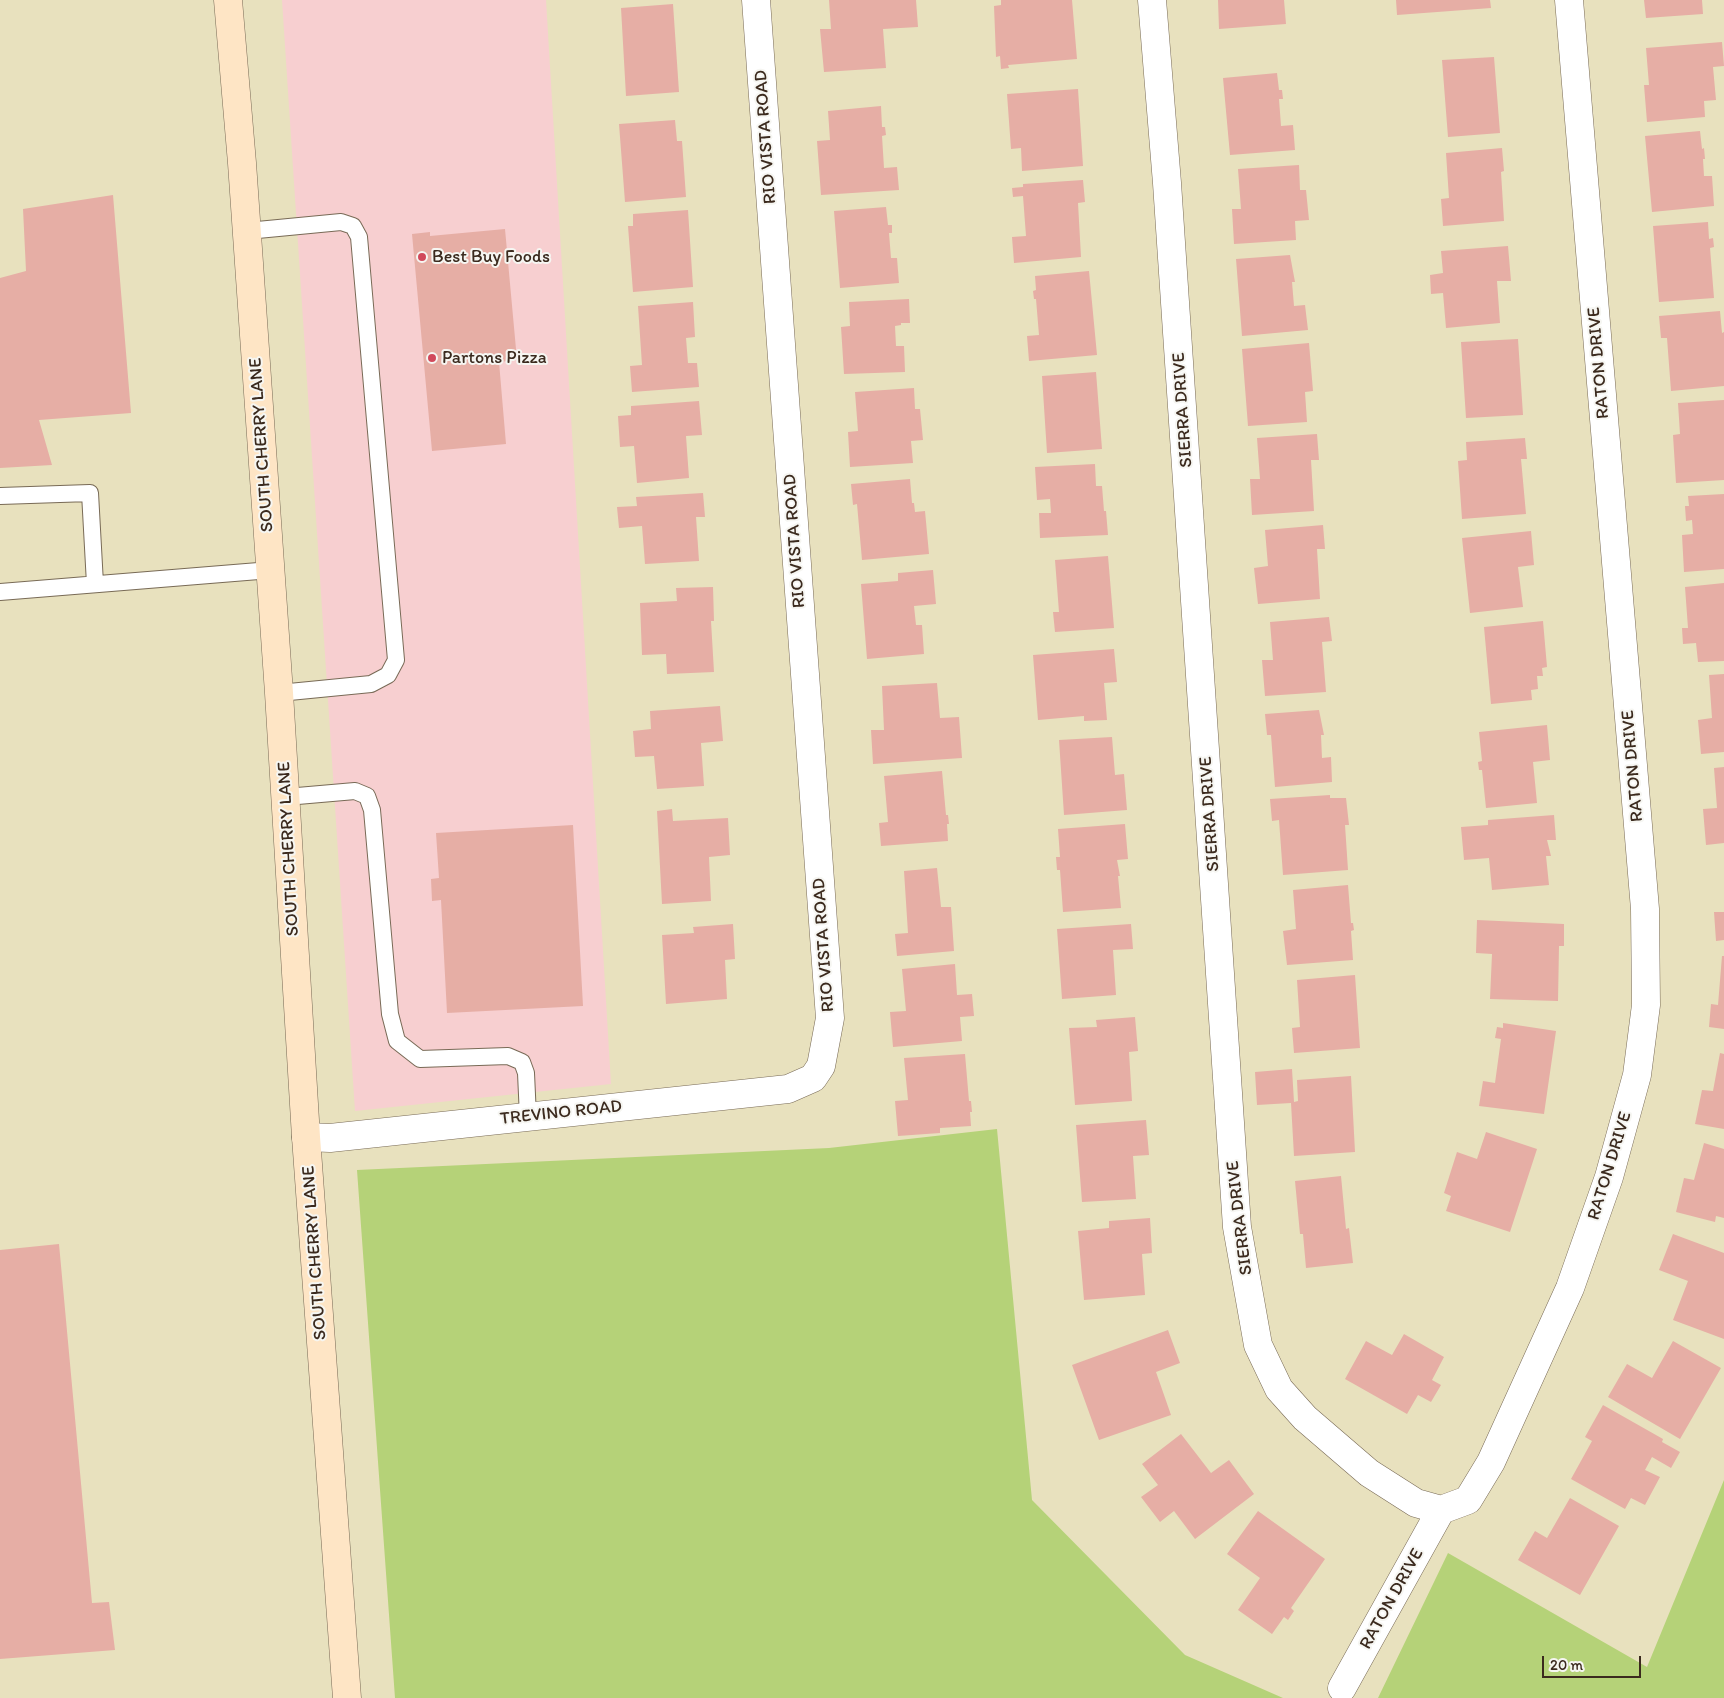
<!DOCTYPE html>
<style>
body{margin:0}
#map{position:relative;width:1724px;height:1698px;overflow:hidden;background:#e8e1be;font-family:Itim,sans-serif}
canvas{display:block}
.scale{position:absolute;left:1542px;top:1656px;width:99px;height:22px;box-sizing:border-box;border:2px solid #3b2a1e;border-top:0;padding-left:6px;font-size:15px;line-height:18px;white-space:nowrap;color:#3b2a1e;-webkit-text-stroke:4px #f6f6f2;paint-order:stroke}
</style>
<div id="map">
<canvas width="1724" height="1698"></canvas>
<div class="scale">20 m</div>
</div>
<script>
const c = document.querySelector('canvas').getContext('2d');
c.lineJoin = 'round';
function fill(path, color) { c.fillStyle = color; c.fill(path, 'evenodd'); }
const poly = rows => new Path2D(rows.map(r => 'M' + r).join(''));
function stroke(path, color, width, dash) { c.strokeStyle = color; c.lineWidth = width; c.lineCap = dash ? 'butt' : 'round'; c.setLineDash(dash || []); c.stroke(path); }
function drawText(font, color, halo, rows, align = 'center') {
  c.font = font + ' Itim,sans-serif'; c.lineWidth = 4; c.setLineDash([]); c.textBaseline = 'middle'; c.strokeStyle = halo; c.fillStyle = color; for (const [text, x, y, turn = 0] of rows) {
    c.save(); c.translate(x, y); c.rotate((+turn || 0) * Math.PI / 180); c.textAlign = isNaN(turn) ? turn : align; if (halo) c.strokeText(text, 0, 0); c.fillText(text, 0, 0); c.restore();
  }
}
fill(poly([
 [282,0,546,0,611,1084,355,1111]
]), '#f7cfd0');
fill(poly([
 [997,1129,1032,1500,1185,1655,1283,1698,395,1698,357,1170,829,1148],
 [1724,1480,1724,1698,1378,1698,1448,1553,1647,1667]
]), '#b5d278');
fill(poly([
 [829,0,916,0,918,27,883,29,886,68,824,72,820,29,831,29],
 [1001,0,1072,0,1077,59,1008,65,1009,68,1001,69,1000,56,996,57,994,6,1001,5],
 [1218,0,1284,0,1286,24,1219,29],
 [1396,0,1490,0,1491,8,1397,15],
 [1644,0,1702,0,1703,14,1646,18],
 [673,4,679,92,626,96,621,8],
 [1722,42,1724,66,1713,67,1716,100,1704,101,1705,117,1647,122,1644,85,1649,85,1646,48],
 [1494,57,1500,133,1448,137,1442,60],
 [1277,73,1279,90,1282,90,1283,99,1279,99,1281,126,1293,125,1295,150,1230,155,1223,78],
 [1078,89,1083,166,1022,171,1021,148,1011,149,1007,94],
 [881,106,882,127,885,127,886,135,882,136,884,168,897,167,899,190,821,195,817,141,830,140,828,111],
 [675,120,677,141,682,141,686,197,625,202,619,124],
 [1700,131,1702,149,1704,148,1705,159,1703,159,1704,176,1712,176,1714,206,1652,212,1645,136],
 [1502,148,1504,171,1501,172,1504,221,1443,226,1441,199,1449,198,1446,153],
 [1299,165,1300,190,1306,190,1309,220,1295,221,1296,240,1234,244,1232,209,1241,209,1238,169],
 [1083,180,1085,202,1078,203,1081,257,1014,263,1012,237,1026,236,1023,196,1013,197,1012,188,1023,187,1023,184],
 [113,195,131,413,39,420,52,465,0,468,0,278,26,271,23,209],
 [886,207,888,225,892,225,892,233,889,233,891,258,897,258,899,283,840,288,834,211],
 [688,210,693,287,633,292,628,226,633,226,633,214],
 [1708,222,1709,239,1713,238,1714,247,1710,248,1714,298,1659,302,1653,226],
 [505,229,517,360,499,362,506,444,432,451,412,234,430,232,430,236],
 [1508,246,1511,281,1497,281,1500,323,1446,328,1443,293,1431,294,1430,275,1443,273,1441,251],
 [1290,255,1295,282,1292,282,1294,306,1305,305,1308,330,1242,336,1236,259],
 [1089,271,1097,355,1029,361,1027,336,1039,335,1036,299,1034,299,1033,291,1036,290,1035,276],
 [909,299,910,323,901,323,901,325,895,326,896,346,904,346,905,372,844,374,841,327,850,326,849,302],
 [693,302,695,337,686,338,688,363,697,363,699,387,632,392,630,366,642,365,638,306],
 [1720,311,1722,333,1724,332,1724,386,1671,391,1667,338,1661,338,1659,316],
 [1518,339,1523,415,1466,418,1461,342],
 [1309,343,1313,391,1305,392,1307,422,1248,426,1242,349],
 [1096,372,1102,449,1047,453,1042,376],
 [914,388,915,409,920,409,923,440,911,441,913,463,850,467,848,432,858,431,855,392],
 [1724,400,1724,480,1676,483,1673,435,1680,434,1678,403],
 [699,401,702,435,686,436,689,478,637,483,634,446,620,447,618,416,631,415,631,406],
 [1317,434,1319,460,1311,460,1314,511,1252,515,1250,479,1260,479,1257,438],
 [1525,438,1527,459,1521,459,1526,514,1462,519,1458,461,1467,460,1466,442],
 [1095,464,1096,486,1102,486,1104,511,1106,511,1108,535,1040,538,1039,513,1051,513,1050,499,1037,500,1035,467],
 [910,479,912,503,914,503,915,512,925,511,929,554,862,560,857,504,853,505,851,484],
 [703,493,705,517,696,517,699,561,645,564,642,526,619,528,617,507,637,506,636,497],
 [1724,494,1724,569,1684,572,1682,535,1693,534,1692,520,1686,521,1685,506,1689,506,1688,496],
 [1323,525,1325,549,1317,549,1320,599,1258,604,1254,568,1268,566,1265,530],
 [1531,531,1534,565,1518,567,1523,607,1470,613,1462,538],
 [1108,556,1114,628,1055,632,1053,612,1059,612,1055,560],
 [933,570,936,604,914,606,916,625,922,625,924,654,867,659,861,584,898,581,898,573],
 [1724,583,1724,661,1698,662,1696,643,1683,644,1682,628,1688,628,1685,587],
 [713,587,714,621,711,621,714,672,667,674,666,654,642,655,640,603,677,601,676,588],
 [1329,617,1332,641,1322,642,1326,692,1265,696,1262,660,1273,660,1270,622],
 [1543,621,1547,667,1542,668,1543,676,1537,676,1538,689,1531,690,1532,700,1491,704,1484,627],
 [1114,649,1117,682,1104,683,1107,720,1084,721,1084,716,1038,720,1033,655],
 [1724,674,1724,752,1701,754,1698,720,1712,718,1709,675],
 [937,683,940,718,959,717,962,758,873,764,871,730,884,730,882,686],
 [720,706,723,741,701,743,704,786,657,789,654,756,635,757,633,731,651,729,650,711],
 [1319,710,1324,735,1321,735,1322,758,1331,757,1332,782,1275,787,1271,735,1267,735,1265,714],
 [1547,725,1550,760,1533,762,1537,803,1486,808,1482,770,1479,770,1478,762,1482,761,1479,732],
 [1112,737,1115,775,1124,774,1127,810,1064,815,1059,740],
 [1724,767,1724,843,1706,845,1703,809,1717,808,1714,768],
 [942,771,946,815,948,815,949,824,947,824,948,841,881,846,879,823,888,822,884,776],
 [1330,795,1330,798,1346,798,1349,825,1345,825,1348,870,1283,875,1279,820,1272,821,1270,799],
 [672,809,673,821,728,818,730,855,709,857,711,901,662,904,657,811],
 [1554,815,1556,840,1547,840,1551,856,1546,856,1549,885,1492,890,1489,858,1464,860,1461,827,1488,825,1488,820],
 [1125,824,1128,859,1117,860,1120,876,1118,876,1121,908,1063,912,1060,870,1057,870,1056,857,1060,857,1058,829],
 [573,825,583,1006,447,1013,441,900,432,901,431,879,439,878,436,833],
 [937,868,941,907,951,907,954,951,897,956,895,934,908,933,904,871],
 [1348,885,1351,923,1353,923,1354,930,1351,931,1353,960,1287,965,1283,931,1296,929,1293,890],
 [1714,912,1724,912,1724,940,1716,941],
 [1477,920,1564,924,1564,946,1559,946,1558,1001,1490,999,1492,954,1476,953],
 [733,924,735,959,725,960,727,999,666,1004,662,935,694,933,693,927],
 [1131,924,1133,949,1113,950,1116,995,1062,999,1057,929],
 [1722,956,1724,956,1724,1029,1709,1027,1711,1004,1718,1005],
 [955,964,957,995,972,994,974,1016,960,1017,962,1041,893,1047,890,1012,906,1011,902,969],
 [1355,975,1360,1048,1294,1053,1292,1028,1300,1027,1297,980],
 [1135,1017,1138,1051,1129,1052,1132,1101,1075,1105,1069,1028,1097,1027,1096,1020],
 [1503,1023,1556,1031,1544,1114,1479,1106,1483,1081,1495,1083,1501,1039,1495,1038,1497,1027,1503,1028],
 [1720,1053,1724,1054,1724,1129,1695,1124,1702,1090,1713,1091],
 [965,1054,969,1101,971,1101,972,1112,970,1112,971,1126,940,1128,940,1133,898,1136,895,1101,908,1100,904,1058],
 [1292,1069,1294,1102,1298,1101,1297,1080,1351,1076,1355,1152,1294,1156,1291,1103,1257,1105,1255,1072],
 [1146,1120,1149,1155,1133,1156,1136,1199,1082,1202,1076,1125],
 [1486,1132,1537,1149,1510,1232,1446,1211,1451,1196,1444,1193,1457,1152,1477,1159],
 [1704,1143,1724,1149,1724,1218,1716,1216,1715,1222,1676,1212,1684,1178,1694,1180],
 [1341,1176,1346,1229,1349,1228,1353,1263,1306,1268,1303,1234,1300,1234,1295,1181],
 [1150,1218,1152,1253,1142,1254,1145,1295,1084,1300,1078,1231,1109,1228,1109,1221],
 [1673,1234,1724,1253,1724,1339,1673,1320,1688,1281,1659,1270],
 [59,1244,92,1603,109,1602,115,1650,0,1659,0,1250],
 [1168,1330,1180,1363,1156,1372,1171,1415,1099,1440,1072,1365],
 [1404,1334,1444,1357,1432,1380,1441,1385,1431,1402,1418,1395,1407,1414,1345,1379,1366,1341,1392,1355],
 [1673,1341,1721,1368,1680,1439,1608,1397,1627,1364,1652,1378],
 [1603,1405,1663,1439,1662,1442,1680,1452,1671,1468,1652,1457,1645,1470,1660,1477,1645,1505,1631,1498,1625,1509,1571,1479,1592,1441,1585,1437],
 [1181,1434,1211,1473,1229,1460,1254,1494,1195,1539,1174,1511,1160,1522,1141,1497,1158,1485,1142,1464],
 [1570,1498,1619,1526,1580,1595,1518,1560,1535,1531,1547,1538],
 [1258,1511,1325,1559,1291,1608,1294,1611,1288,1620,1284,1617,1272,1634,1238,1610,1260,1578,1227,1554]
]), '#e6aea5');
const lane = poly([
 [247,231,341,222,353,226,359,237,396,660,388,675,371,684,279,693],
 [0,496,90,493,95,584],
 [0,592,271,570],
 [286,797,355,791,367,796,372,810,390,1014,397,1041,420,1059,508,1056,522,1062,526,1073,528,1117]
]);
const street = poly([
 [1152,0,1167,183,1237,1227,1258,1345,1279,1389,1305,1418,1369,1473,1416,1503,1441,1510,1468,1500,1491,1462,1570,1288,1609,1177,1637,1075,1646,1005,1645,909,1569,0],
 [306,1137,330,1138,788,1089,813,1078,821,1066,830,1018,756,0],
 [1342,1688,1441,1510]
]);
const secondary = poly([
 [228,0,242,163,279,693,306,1137,347,1698]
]);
stroke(lane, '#786a56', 18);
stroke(street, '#786a56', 29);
stroke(secondary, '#786a56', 29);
stroke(lane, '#fff', 16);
stroke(street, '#fff', 28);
stroke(secondary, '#fee5c5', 28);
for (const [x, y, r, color] of [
 [422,257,5,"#d1495b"],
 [432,358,5,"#d1495b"]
]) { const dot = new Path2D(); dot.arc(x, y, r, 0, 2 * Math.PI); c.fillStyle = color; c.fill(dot); stroke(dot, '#f6f6f2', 2); }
drawText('18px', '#3b2a1e', '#f6f6f2', [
 ["RIO VISTA ROAD",766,137,-94],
 ["RATON DRIVE",1599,363,-95],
 ["SIERRA DRIVE",1183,410,-94],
 ["SOUTH CHERRY LANE",262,445,-94],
 ["RIO VISTA ROAD",795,541,-94],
 ["RATON DRIVE",1633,766,-95],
 ["SIERRA DRIVE",1210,814,-94],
 ["SOUTH CHERRY LANE",289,849,-93],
 ["RIO VISTA ROAD",824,945,-94],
 ["TREVINO ROAD",561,1113,-6],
 ["RATON DRIVE",1610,1166,-73],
 ["SIERRA DRIVE",1240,1218,-97],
 ["SOUTH CHERRY LANE",315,1253,-94],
 ["RATON DRIVE",1392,1599,-61]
]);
drawText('18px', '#3b2a1e', '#f6f6f2', [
 ["Best Buy Foods",432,257],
 ["Partons Pizza",442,358]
], 'left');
</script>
